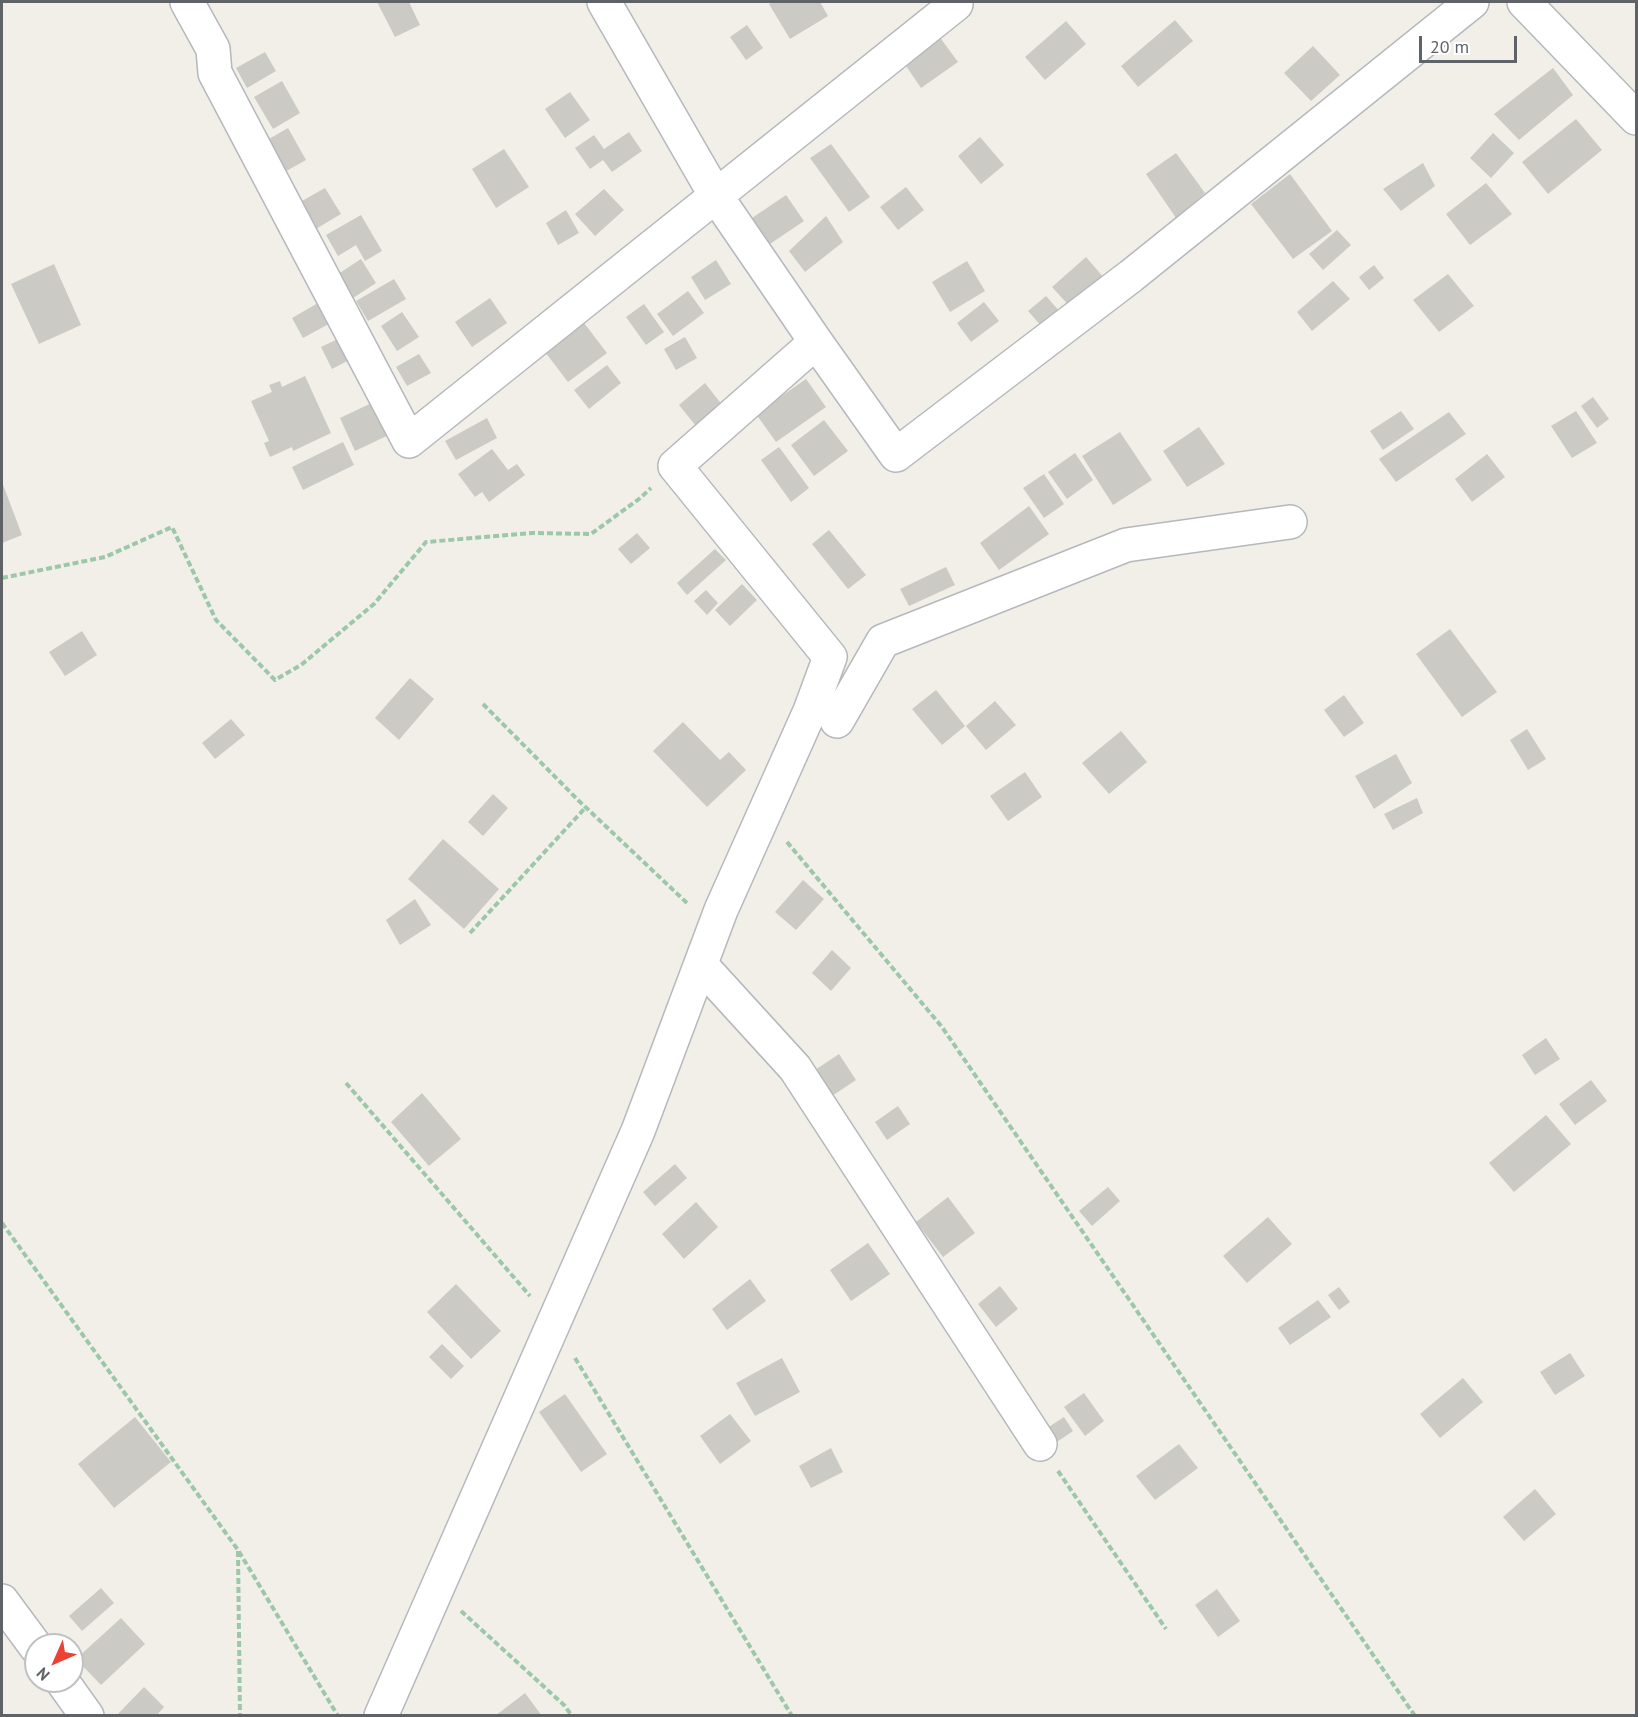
<!DOCTYPE html>
<style>
body{margin:0}
#map{position:relative;width:1638px;height:1717px;overflow:hidden;background:#f1efe8;font-family:"PT Sans",sans-serif}
canvas{display:block}
.frame{position:absolute;inset:0;border:3px solid #5f6368;pointer-events:none}
.north{position:absolute;left:24px;top:1633px;width:60px;height:60px;box-sizing:border-box;background:#fff;border:2px solid #bfc1c3;border-radius:50%;rotate:225deg;font-size:16px;font-weight:700;line-height:24px;text-align:center;color:#5f6368}
.north::after{content:'';display:block;margin:auto;width:21px;height:27px;background:#ea4335;clip-path:polygon(50% 0,100% 100%,50% 72%,0 100%)}
.scale{position:absolute;left:1419px;top:36px;width:98px;height:27px;box-sizing:border-box;border:3px solid #5f6368;border-top:0;padding-left:8px;font-size:18px;line-height:21px;white-space:nowrap;color:#5f6368;-webkit-text-stroke:4px #fff;paint-order:stroke}
</style>
<div id="map">
<canvas width="1638" height="1717"></canvas>
<div class="frame"></div>
<div class="north">N</div>
<div class="scale">20 m</div>
</div>
<script>
const c = document.querySelector('canvas').getContext('2d');
c.lineJoin = 'round';
function fill(path, color) { c.fillStyle = color; c.fill(path, 'evenodd'); }
const poly = rows => new Path2D(rows.map(r => 'M' + r).join(''));
function stroke(path, color, width, dash) { c.strokeStyle = color; c.lineWidth = width; c.lineCap = dash ? 'butt' : 'round'; c.setLineDash(dash || []); c.stroke(path); }
fill(poly([
 [377,2,409,2,420,25,395,37],
 [774,2,820,2,828,16,790,39,769,4],
 [1175,20,1193,41,1138,87,1121,66],
 [1066,21,1086,44,1045,80,1025,57],
 [747,25,763,48,746,60,730,37],
 [936,32,958,62,921,88,900,57],
 [1313,46,1340,75,1311,101,1284,73],
 [265,52,276,71,247,88,236,68],
 [1553,68,1573,95,1519,140,1494,114],
 [282,81,300,113,273,129,254,97],
 [570,92,590,120,565,138,545,109],
 [1576,119,1602,150,1548,194,1522,162],
 [288,128,306,160,281,174,262,143],
 [629,132,642,151,612,172,603,160,590,169,575,148,594,135,604,149],
 [1493,133,1514,153,1491,178,1470,158],
 [980,137,1004,165,981,184,958,156],
 [831,144,870,197,849,212,810,158],
 [504,149,529,187,496,208,472,169],
 [1176,153,1205,193,1176,218,1146,174],
 [1423,163,1435,186,1401,211,1383,189],
 [1290,174,1332,231,1293,259,1251,204],
 [1486,183,1512,214,1470,245,1446,214],
 [906,187,924,210,898,230,880,207],
 [325,188,341,214,309,233,293,206],
 [604,189,624,210,595,236,575,214],
 [786,195,804,221,770,244,752,218],
 [566,210,579,233,558,245,546,223],
 [361,215,382,251,365,261,356,245,338,256,326,235],
 [826,216,843,242,805,272,789,251],
 [1337,230,1351,245,1323,270,1309,254],
 [1086,257,1105,279,1073,310,1052,287],
 [361,259,376,283,350,300,335,276],
 [716,260,731,284,705,300,691,277],
 [967,261,985,291,950,312,932,282],
 [54,264,81,325,39,344,11,284],
 [1374,265,1384,278,1369,290,1359,277],
 [1448,274,1474,306,1439,332,1413,300],
 [394,279,406,299,368,321,356,301],
 [1333,281,1350,299,1312,331,1297,312],
 [688,291,704,313,673,336,657,314],
 [1046,296,1061,313,1043,328,1028,311],
 [490,298,507,323,472,347,455,322],
 [325,299,336,320,303,338,292,318],
 [984,302,999,321,971,342,957,323],
 [644,304,664,332,646,345,626,317],
 [402,312,419,337,397,351,381,326],
 [581,319,607,353,568,382,542,348],
 [344,336,355,357,332,369,321,347],
 [685,337,697,358,676,370,664,349],
 [419,354,431,373,407,386,396,367],
 [607,365,621,383,589,409,574,390],
 [305,376,331,433,293,451,292,447,270,457,264,443,269,441,251,401,272,392,269,385,280,381,282,387],
 [806,379,826,407,776,442,756,414],
 [705,383,730,415,704,436,679,405],
 [1593,397,1609,419,1597,428,1581,406],
 [380,399,395,432,355,451,340,418],
 [1401,411,1414,429,1383,450,1370,431],
 [1576,411,1597,443,1572,458,1551,426],
 [1449,412,1466,434,1396,482,1379,459],
 [487,418,497,438,456,460,445,441],
 [824,420,848,451,814,476,791,445],
 [1199,427,1225,464,1187,487,1163,451],
 [1120,432,1152,480,1113,505,1082,456],
 [343,442,354,465,303,490,292,467],
 [779,447,809,488,791,502,761,460],
 [492,449,508,470,517,464,525,475,489,502,482,492,475,497,458,474],
 [1075,453,1093,480,1067,499,1048,472],
 [1487,454,1505,477,1472,502,1455,479],
 [1044,474,1064,504,1044,518,1023,488],
 [2,482,22,535,2,543],
 [1029,506,1049,534,999,570,980,543],
 [829,530,866,575,848,589,812,544],
 [637,533,650,548,631,564,618,549],
 [715,549,726,560,687,595,677,583],
 [946,567,955,585,909,606,900,589],
 [742,584,757,600,730,626,715,610],
 [706,590,718,603,707,615,694,601],
 [1450,629,1497,692,1462,717,1416,654],
 [82,631,97,655,65,676,49,652],
 [410,678,434,699,399,740,375,718],
 [936,690,965,726,942,745,912,709],
 [1344,695,1364,723,1344,737,1324,710],
 [995,701,1016,725,986,750,966,726],
 [231,719,245,735,215,759,202,743],
 [683,722,720,760,729,752,746,770,707,807,653,751],
 [1527,729,1546,759,1528,770,1510,740],
 [1121,731,1147,762,1109,794,1082,763],
 [1396,754,1412,783,1374,809,1355,776],
 [1025,772,1042,797,1008,821,990,796],
 [493,794,508,808,483,836,468,822],
 [1417,798,1423,813,1393,830,1384,814],
 [443,839,499,889,464,929,408,879],
 [803,880,824,899,796,930,775,912],
 [415,899,431,925,400,945,386,920],
 [832,950,851,968,831,991,812,973],
 [1546,1038,1560,1059,1535,1075,1522,1055],
 [839,1054,856,1080,823,1102,806,1076],
 [1591,1080,1607,1101,1575,1125,1559,1104],
 [422,1093,461,1139,429,1166,391,1122],
 [898,1106,910,1124,887,1140,875,1122],
 [1546,1115,1571,1144,1514,1192,1489,1163],
 [675,1164,687,1178,655,1206,643,1192],
 [1108,1187,1120,1201,1092,1226,1079,1211],
 [948,1197,975,1233,943,1257,916,1222],
 [696,1202,718,1227,684,1259,662,1234],
 [1268,1217,1292,1244,1247,1283,1223,1256],
 [868,1243,890,1274,851,1301,830,1270],
 [750,1279,766,1301,727,1330,712,1309],
 [456,1284,501,1331,471,1359,427,1312],
 [1000,1286,1018,1309,996,1327,978,1304],
 [1339,1287,1350,1302,1339,1310,1328,1295],
 [1318,1300,1331,1317,1290,1345,1278,1328],
 [442,1344,464,1366,451,1379,429,1357],
 [1570,1353,1585,1376,1555,1395,1540,1372],
 [782,1358,800,1392,755,1416,736,1383],
 [1463,1378,1483,1402,1440,1438,1420,1414],
 [1084,1393,1104,1421,1085,1436,1064,1407],
 [565,1394,607,1454,581,1472,539,1412],
 [730,1414,751,1441,720,1464,700,1436],
 [135,1417,171,1462,114,1508,78,1464],
 [1064,1417,1073,1431,1048,1448,1038,1434],
 [1179,1444,1198,1468,1155,1500,1136,1476],
 [831,1448,843,1472,811,1488,799,1466],
 [1535,1489,1556,1514,1524,1541,1503,1517],
 [101,1588,114,1603,82,1631,69,1616],
 [1217,1589,1240,1621,1218,1637,1195,1605],
 [121,1618,145,1644,101,1685,76,1659],
 [144,1687,164,1707,156,1716,116,1716],
 [525,1693,542,1716,495,1716]
]), '#cccac5');
const street = poly([
 [187,2,213,49,215,73,409,441,956,4],
 [1524,2,1636,118],
 [816,342,896,455,1131,276,1472,2],
 [837,721,883,641,1126,545,1290,522],
 [701,965,795,1068,1040,1444],
 [2,1601,36,1647],
 [62,1681,87,1716],
 [381,1716,638,1131,721,910,810,711,830,657,675,466,816,342,716,196,604,2]
]);
stroke(street, '#b5b8bc', 36);
stroke(poly([
 [2,578,105,557,172,527,216,620,275,680,301,665,374,604,426,542,533,533,591,534,639,499,651,488],
 [483,704,578,800,688,904],
 [787,842,942,1027,1415,1716],
 [470,933,586,807],
 [346,1083,530,1296],
 [2,1223,238,1550,338,1716],
 [575,1358,792,1716],
 [1058,1471,1166,1629],
 [238,1551,240,1716],
 [461,1611,564,1705,572,1716]
]), '#9cc7a9', 4, [6, 3]);
stroke(street, '#fff', 33);
</script>
